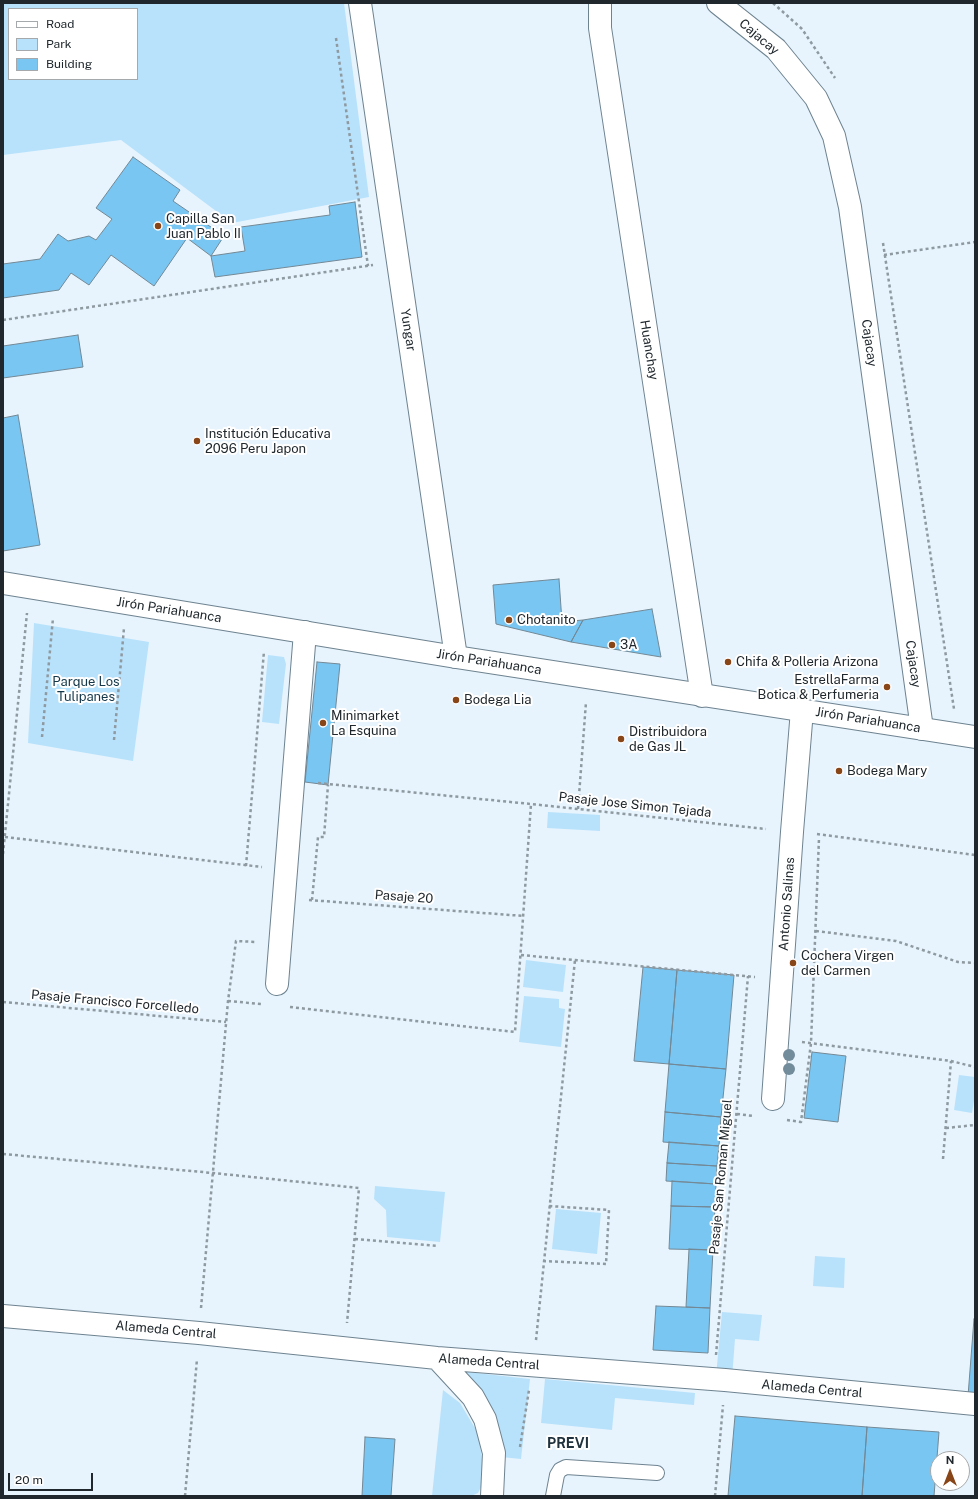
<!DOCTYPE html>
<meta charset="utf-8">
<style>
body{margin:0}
#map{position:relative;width:978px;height:1499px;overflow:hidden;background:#e7f4fd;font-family:"Public Sans",sans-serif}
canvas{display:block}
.frame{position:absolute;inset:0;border:4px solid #20282d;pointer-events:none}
.legend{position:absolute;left:8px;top:8px;width:130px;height:72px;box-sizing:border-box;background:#fff;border:1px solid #a6a9ab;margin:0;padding:5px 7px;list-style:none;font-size:12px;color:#20282d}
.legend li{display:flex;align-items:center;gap:8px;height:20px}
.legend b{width:20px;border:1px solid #a6a9ab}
.north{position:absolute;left:930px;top:1451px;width:40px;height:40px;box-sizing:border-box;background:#fff;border:1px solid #a6a9ab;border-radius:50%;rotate:0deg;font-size:11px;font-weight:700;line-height:16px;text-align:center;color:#20282d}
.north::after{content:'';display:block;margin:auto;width:14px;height:18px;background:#884517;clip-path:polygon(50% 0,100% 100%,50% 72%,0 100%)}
.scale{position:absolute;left:8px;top:1473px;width:85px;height:18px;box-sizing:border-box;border:2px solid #20282d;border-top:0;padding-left:5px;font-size:12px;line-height:14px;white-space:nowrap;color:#20282d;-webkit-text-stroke:3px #fff;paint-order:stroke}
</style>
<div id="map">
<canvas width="978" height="1499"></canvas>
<div class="frame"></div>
<ul class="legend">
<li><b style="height:5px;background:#fff"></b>Road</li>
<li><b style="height:11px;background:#b8e2fb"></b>Park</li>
<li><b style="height:11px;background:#79c6f3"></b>Building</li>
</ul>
<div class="north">N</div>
<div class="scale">20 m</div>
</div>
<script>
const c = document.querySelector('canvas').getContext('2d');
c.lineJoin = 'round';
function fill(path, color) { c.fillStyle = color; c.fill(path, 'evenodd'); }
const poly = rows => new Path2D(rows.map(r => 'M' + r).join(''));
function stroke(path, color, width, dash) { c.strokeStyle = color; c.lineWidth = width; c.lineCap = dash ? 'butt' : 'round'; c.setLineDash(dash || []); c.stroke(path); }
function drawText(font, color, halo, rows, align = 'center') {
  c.font = font + ' "Public Sans",sans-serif'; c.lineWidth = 4; c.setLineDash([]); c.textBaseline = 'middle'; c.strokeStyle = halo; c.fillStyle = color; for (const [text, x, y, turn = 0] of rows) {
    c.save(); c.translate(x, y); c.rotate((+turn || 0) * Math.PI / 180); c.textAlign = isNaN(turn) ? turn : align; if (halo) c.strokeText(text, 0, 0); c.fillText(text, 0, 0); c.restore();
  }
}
fill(poly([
 [3,3,344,3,369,197,232,223,121,140,3,155],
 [9,9,137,9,137,79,9,79],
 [34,623,149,642,133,761,28,743],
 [268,655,284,657,286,664,279,724,262,722],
 [548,812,600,815,600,831,547,828],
 [526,960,566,965,563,992,523,987],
 [524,996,559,999,559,1008,565,1009,561,1047,519,1042],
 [959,1075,975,1077,975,1095,972,1113,954,1110],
 [375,1186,445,1192,440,1242,387,1237,386,1210,374,1199],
 [556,1209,601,1213,597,1254,552,1249],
 [815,1256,845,1258,844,1288,813,1286],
 [722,1312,762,1315,759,1341,735,1339,732,1378,716,1376],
 [467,1372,530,1379,521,1459,501,1457,491,1409],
 [545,1379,695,1393,694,1405,615,1398,612,1430,541,1423],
 [443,1390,460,1403,478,1433,482,1458,483,1483,478,1493,471,1496,432,1496]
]), '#b8e2fb');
const building = poly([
 [133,157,180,190,173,201,224,236,211,256,187,238,154,286,111,255,89,285,71,273,59,290,3,298,3,264,40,259,58,234,68,241,89,236,96,240,112,219,96,208,133,157],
 [355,202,362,257,215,277,211,256,245,251,241,227,330,215,329,206,355,202],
 [78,335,83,367,3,378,3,346,78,335],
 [18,415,40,545,3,551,3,418,18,415],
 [559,579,562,622,583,620,571,642,496,624,493,585,559,579],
 [652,609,661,657,571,642,583,620,652,609],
 [317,662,340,664,328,785,305,782,317,662],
 [643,967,677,970,669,1064,634,1061,643,967],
 [677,970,734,975,726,1069,669,1064,677,970],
 [812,1052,846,1056,838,1122,804,1118,812,1052],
 [669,1064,726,1069,721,1117,665,1112,669,1064],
 [665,1112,721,1117,719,1146,663,1142,665,1112],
 [669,1142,719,1146,717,1166,667,1163,669,1142],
 [667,1163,717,1166,716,1184,666,1181,667,1163],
 [672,1181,716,1184,715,1207,671,1206,672,1181],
 [671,1206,715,1207,713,1250,669,1249,671,1206],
 [689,1249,713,1250,710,1308,686,1307,689,1249],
 [656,1306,710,1308,708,1353,653,1350,656,1306],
 [974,1319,975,1319,975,1396,968,1396,974,1319],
 [735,1416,867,1427,862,1496,728,1496,735,1416],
 [867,1427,939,1432,934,1496,862,1496,867,1427],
 [365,1437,395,1439,391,1496,362,1496,365,1437]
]);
fill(building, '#79c6f3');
stroke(building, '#738895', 1);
const lane = poly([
 [553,1496,557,1475,560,1470,566,1467,657,1473]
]);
const street = poly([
 [360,3,456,657],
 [600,3,600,28,702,696],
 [718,3,776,49,816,98,834,136,850,207,922,729],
 [277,984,305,632],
 [773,1099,792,832,802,710],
 [3,1316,199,1333,437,1358,725,1380,975,1404],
 [437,1358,473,1397,485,1419,494,1453,492,1496]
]);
const secondary = poly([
 [3,583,456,657,975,737]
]);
stroke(lane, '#6e8390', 16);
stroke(street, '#6e8390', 24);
stroke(secondary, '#6e8390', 24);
stroke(poly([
 [773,3,802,29,835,78],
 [336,38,368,266],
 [883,243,954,709],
 [884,255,975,242],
 [3,320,373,265],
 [42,737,53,618],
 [114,740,124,628],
 [318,783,531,804,766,829],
 [578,809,586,702],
 [817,834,975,855],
 [5,837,262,867],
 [3,854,27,613],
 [246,866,264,651],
 [309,900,524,916],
 [312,900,318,837,324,837,328,785],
 [816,931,896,941,958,962,975,963],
 [521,955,755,977],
 [228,1001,261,1004],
 [3,1002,226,1022],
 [290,1007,515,1032,531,804],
 [802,1042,951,1061,975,1067],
 [737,1114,754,1116],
 [787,1120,801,1122,811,1043,819,838],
 [946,1128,975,1125],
 [3,1154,213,1173,359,1188,347,1323],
 [943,1159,951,1061],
 [355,1239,438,1246],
 [543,1261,606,1264,609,1210,549,1206],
 [201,1308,228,1001,236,941,256,942],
 [536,1340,575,960],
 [716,1355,748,976],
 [520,1447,529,1390],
 [185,1496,197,1359],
 [715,1496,723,1405]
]), '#8e99a0', 2.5, [3, 3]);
stroke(lane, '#fff', 14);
stroke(street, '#fff', 22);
stroke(secondary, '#fff', 22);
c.fillStyle = '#738c9b';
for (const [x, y] of [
 [789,1055],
 [789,1069]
]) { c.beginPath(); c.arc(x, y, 6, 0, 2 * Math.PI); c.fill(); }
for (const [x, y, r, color] of [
 [158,226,4,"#884517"],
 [197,441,4,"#884517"],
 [509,620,4,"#884517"],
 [612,645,4,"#884517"],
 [728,662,4,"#884517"],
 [887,687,4,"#884517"],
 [456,700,4,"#884517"],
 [323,723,4,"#884517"],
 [621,739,4,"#884517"],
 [839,771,4,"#884517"],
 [793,963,4,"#884517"]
]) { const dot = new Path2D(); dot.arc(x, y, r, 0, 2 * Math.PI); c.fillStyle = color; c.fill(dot); stroke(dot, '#fff', 1.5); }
drawText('13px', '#20282d', '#fff', [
 ["Cajacay",759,37,40],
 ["Yungar",408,330,81],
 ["Cajacay",869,343,82],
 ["Huanchay",649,350,81],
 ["Jirón Pariahuanca",169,610,9],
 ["Jirón Pariahuanca",489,662,9],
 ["Cajacay",913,664,82],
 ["Jirón Pariahuanca",868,720,9],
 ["Pasaje Jose Simon Tejada",635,805,6],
 ["Pasaje 20",404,897,4],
 ["Antonio Salinas",787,904,-86],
 ["Pasaje Francisco Forcelledo",115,1002,5],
 ["Pasaje San Roman Miguel",721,1177,-85],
 ["Alameda Central",166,1330,5],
 ["Alameda Central",489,1362,4],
 ["Alameda Central",812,1389,5]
]);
drawText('13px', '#20282d', '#fff', [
 ["Capilla San",166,219],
 ["Juan Pablo II",166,234],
 ["Institución Educativa",205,434],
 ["2096 Peru Japon",205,449],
 ["Chotanito",517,620],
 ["3A",620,645],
 ["Chifa & Polleria Arizona",736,662],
 ["EstrellaFarma",879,680,"right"],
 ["Botica & Perfumeria",879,695,"right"],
 ["Bodega Lia",464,700],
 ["Minimarket",331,716],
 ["La Esquina",331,731],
 ["Distribuidora",629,732],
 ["de Gas JL",629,747],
 ["Bodega Mary",847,771],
 ["Cochera Virgen",801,956],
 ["del Carmen",801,971]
], 'left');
drawText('13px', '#14374a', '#fff', [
 ["Parque Los",86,682],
 ["Tulipanes",86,697]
]);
drawText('bold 14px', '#20323e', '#fff', [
 ["PREVI",568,1444]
]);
</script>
